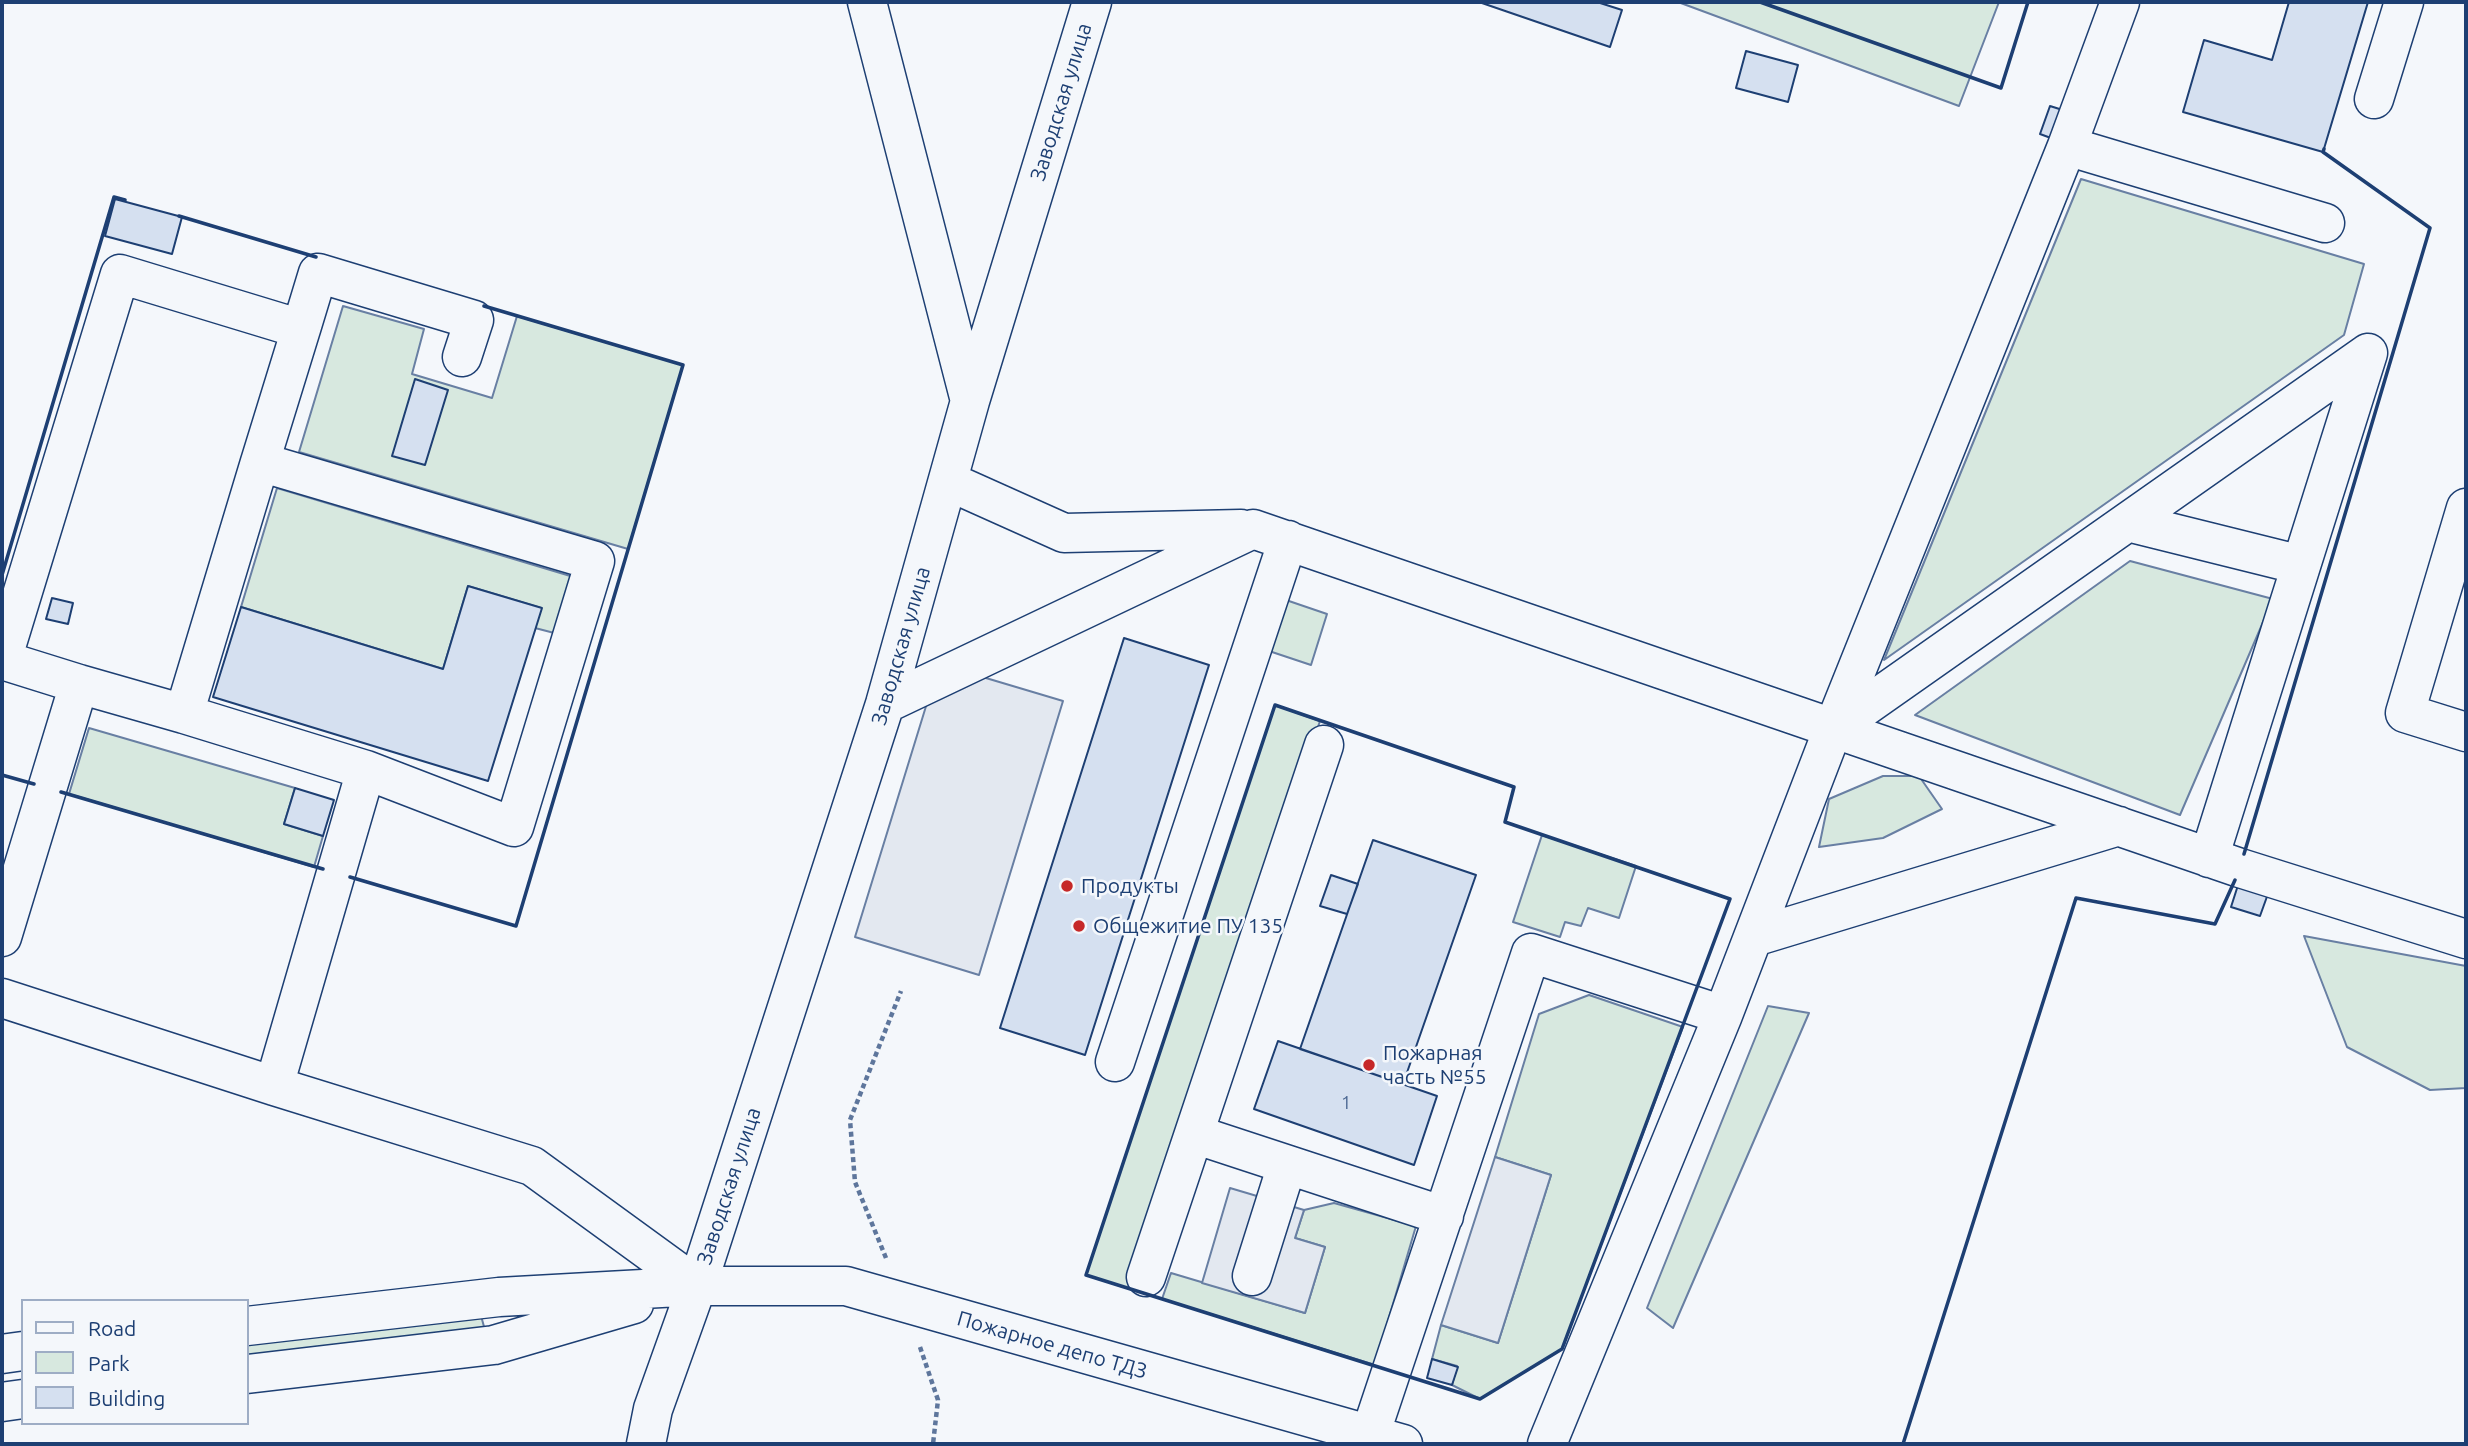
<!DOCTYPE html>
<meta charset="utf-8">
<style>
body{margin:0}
#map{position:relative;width:2468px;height:1446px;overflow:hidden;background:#f4f7fb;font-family:Ubuntu,sans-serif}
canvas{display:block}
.frame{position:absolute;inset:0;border:4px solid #1d3f73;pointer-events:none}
.legend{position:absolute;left:21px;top:1299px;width:228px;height:126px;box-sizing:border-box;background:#f4f7fb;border:2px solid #9eadc5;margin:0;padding:9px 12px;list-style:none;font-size:21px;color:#1d3f73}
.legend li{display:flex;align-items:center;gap:14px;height:35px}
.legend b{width:35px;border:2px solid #9eadc5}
</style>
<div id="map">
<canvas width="2468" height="1446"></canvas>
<div class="frame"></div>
<ul class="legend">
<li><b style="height:9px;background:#f4f7fb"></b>Road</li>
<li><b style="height:19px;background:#d7e8df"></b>Park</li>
<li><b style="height:19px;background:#d5e0f0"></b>Building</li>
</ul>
</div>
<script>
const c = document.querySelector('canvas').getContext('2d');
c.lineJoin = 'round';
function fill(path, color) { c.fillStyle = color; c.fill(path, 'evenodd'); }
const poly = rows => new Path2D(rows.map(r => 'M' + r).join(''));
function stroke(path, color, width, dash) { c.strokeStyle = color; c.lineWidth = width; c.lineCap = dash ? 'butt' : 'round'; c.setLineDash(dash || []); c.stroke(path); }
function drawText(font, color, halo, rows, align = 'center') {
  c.font = font + ' Ubuntu,sans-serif'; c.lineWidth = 5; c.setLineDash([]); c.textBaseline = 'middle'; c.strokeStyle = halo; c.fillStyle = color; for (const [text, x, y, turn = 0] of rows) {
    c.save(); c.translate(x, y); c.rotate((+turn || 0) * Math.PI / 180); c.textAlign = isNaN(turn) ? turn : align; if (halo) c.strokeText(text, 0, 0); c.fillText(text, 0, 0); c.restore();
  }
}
const green = poly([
 [1678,2,1999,2,1959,106,1678,2],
 [2081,179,2364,264,2344,335,1884,660,2081,179],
 [343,306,424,329,412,374,492,398,517,316,683,365,628,549,299,452,343,306],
 [277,488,577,578,562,635,535,628,541,608,468,586,443,669,241,607,277,488],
 [2130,561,2273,599,2180,815,1915,715,2130,561],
 [1283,599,1327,614,1311,665,1266,650,1283,599],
 [1275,705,1320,721,1130,1289,1086,1275,1275,705],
 [89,728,295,788,284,824,323,836,314,867,69,794,89,728],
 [1883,776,1919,776,1942,809,1883,838,1819,847,1829,799,1883,776],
 [1542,835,1636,866,1619,918,1588,908,1581,926,1565,922,1560,937,1513,922,1542,835],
 [2304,936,2466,966,2466,1088,2430,1090,2347,1047,2304,936],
 [1589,995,1683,1027,1562,1349,1480,1399,1452,1385,1457,1366,1432,1359,1441,1325,1498,1343,1551,1175,1495,1157,1539,1014,1589,995],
 [1768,1006,1809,1013,1673,1328,1647,1308,1768,1006],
 [1334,1203,1416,1226,1375,1365,1162,1299,1171,1273,1305,1313,1325,1247,1295,1238,1304,1210,1334,1203],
 [480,1312,486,1334,247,1362,247,1339,480,1312]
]);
fill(green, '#d7e8df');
stroke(green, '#687fa3', 2);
const parking = poly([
 [939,664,1063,701,979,975,855,937,939,664],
 [1495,1157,1551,1175,1498,1343,1441,1325,1495,1157],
 [1230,1188,1304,1210,1295,1238,1325,1247,1305,1313,1202,1283,1230,1188]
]);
fill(parking, '#e3e8f0');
stroke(parking, '#687fa3', 2);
const building = poly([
 [1479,2,1597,2,1622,10,1610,47,1479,2],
 [2289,2,2368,2,2323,152,2183,112,2204,40,2272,60,2289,2],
 [1746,51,1798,65,1788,102,1736,88,1746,51],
 [2050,106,2069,112,2059,141,2040,134,2050,106],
 [115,199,182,217,172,254,105,236,115,199],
 [415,379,448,390,425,465,392,456,415,379],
 [468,586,542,608,488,781,213,697,241,607,443,669,468,586],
 [52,598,73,603,68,624,46,619,52,598],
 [1124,638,1209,665,1085,1055,1000,1028,1124,638],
 [295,788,334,800,323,836,284,824,295,788],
 [1373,840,1476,875,1403,1084,1300,1049,1373,840],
 [1331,875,1358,884,1347,914,1320,906,1331,875],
 [2239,882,2269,891,2260,916,2231,907,2239,882],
 [1278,1041,1437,1096,1414,1165,1254,1109,1278,1041],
 [1432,1359,1458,1367,1452,1385,1427,1378,1432,1359]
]);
fill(building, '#d5e0f0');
stroke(building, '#1d3f73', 2);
const minor = poly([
 [867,2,970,401],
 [2374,99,2404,2],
 [2067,146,2120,2],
 [301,329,318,273,474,320,462,357],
 [948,481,1064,533,1241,529],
 [2466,508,2405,713,2466,732],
 [2128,522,2301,565],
 [79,684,2,660,120,274,301,329,260,462],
 [885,704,1253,529,2240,868,2466,939],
 [184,714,366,770,274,1086],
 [1833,729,2368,353],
 [2209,858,2368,353],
 [2,937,79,684,184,714,260,462,595,561,514,827,366,770],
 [1754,937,2119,826],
 [2,998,274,1086,532,1166,697,1286],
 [1115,1062,1288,540],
 [1194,1134,1444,1216],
 [1252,1276,1287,1165],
 [1146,1277,1324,745],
 [247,1326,499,1297,697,1286,846,1286,1403,1444],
 [2,1354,23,1351],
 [247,1374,494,1345,634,1304],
 [2,1402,23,1399],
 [1370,1435,1531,953,1723,1015],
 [646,1444,653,1409,697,1286,885,704,970,401,1092,2],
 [1547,1444,1723,1015,1833,729,2067,146,2325,223]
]);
stroke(minor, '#1d3f73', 41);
stroke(poly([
 [886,1258,855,1182,850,1120,901,991],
 [920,1347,938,1400,933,1444]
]), '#5e769c', 4.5, [5, 3.5]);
stroke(minor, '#f4f7fb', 38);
stroke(poly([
 [1760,2,2001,88,2028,2],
 [179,216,316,257],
 [2,575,114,197,125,200],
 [1275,705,1514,787,1505,822,1730,899,1562,1349,1480,1399,1086,1275,1275,705],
 [2,775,34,784],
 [61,792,323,869],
 [2244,854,2430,228,2323,152,2324,149],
 [350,877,516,926,683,365,484,306],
 [1903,1444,2076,898,2215,924,2235,880]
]), '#1d3f73', 3.5);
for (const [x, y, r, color] of [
 [1067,886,7,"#c62828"],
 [1079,926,7,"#c62828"],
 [1369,1065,7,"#c62828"]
]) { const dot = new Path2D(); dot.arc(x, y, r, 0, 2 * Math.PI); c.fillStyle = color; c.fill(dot); stroke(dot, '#f4f7fb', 2.5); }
drawText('18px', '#4b6792', null, [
 ["1",1346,1103]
]);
drawText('21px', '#1d3f73', '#f4f7fb', [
 ["Заводская улица",1061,102,-73],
 ["Заводская улица",901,646,-74],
 ["Заводская улица",729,1186,-72],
 ["Пожарное депо ТДЗ",1052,1345,16]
]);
drawText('21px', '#1d3f73', '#f4f7fb', [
 ["Продукты",1081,886],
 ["Общежитие ПУ 135",1093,926],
 ["Пожарная",1383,1053],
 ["часть №55",1383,1077]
], 'left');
</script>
